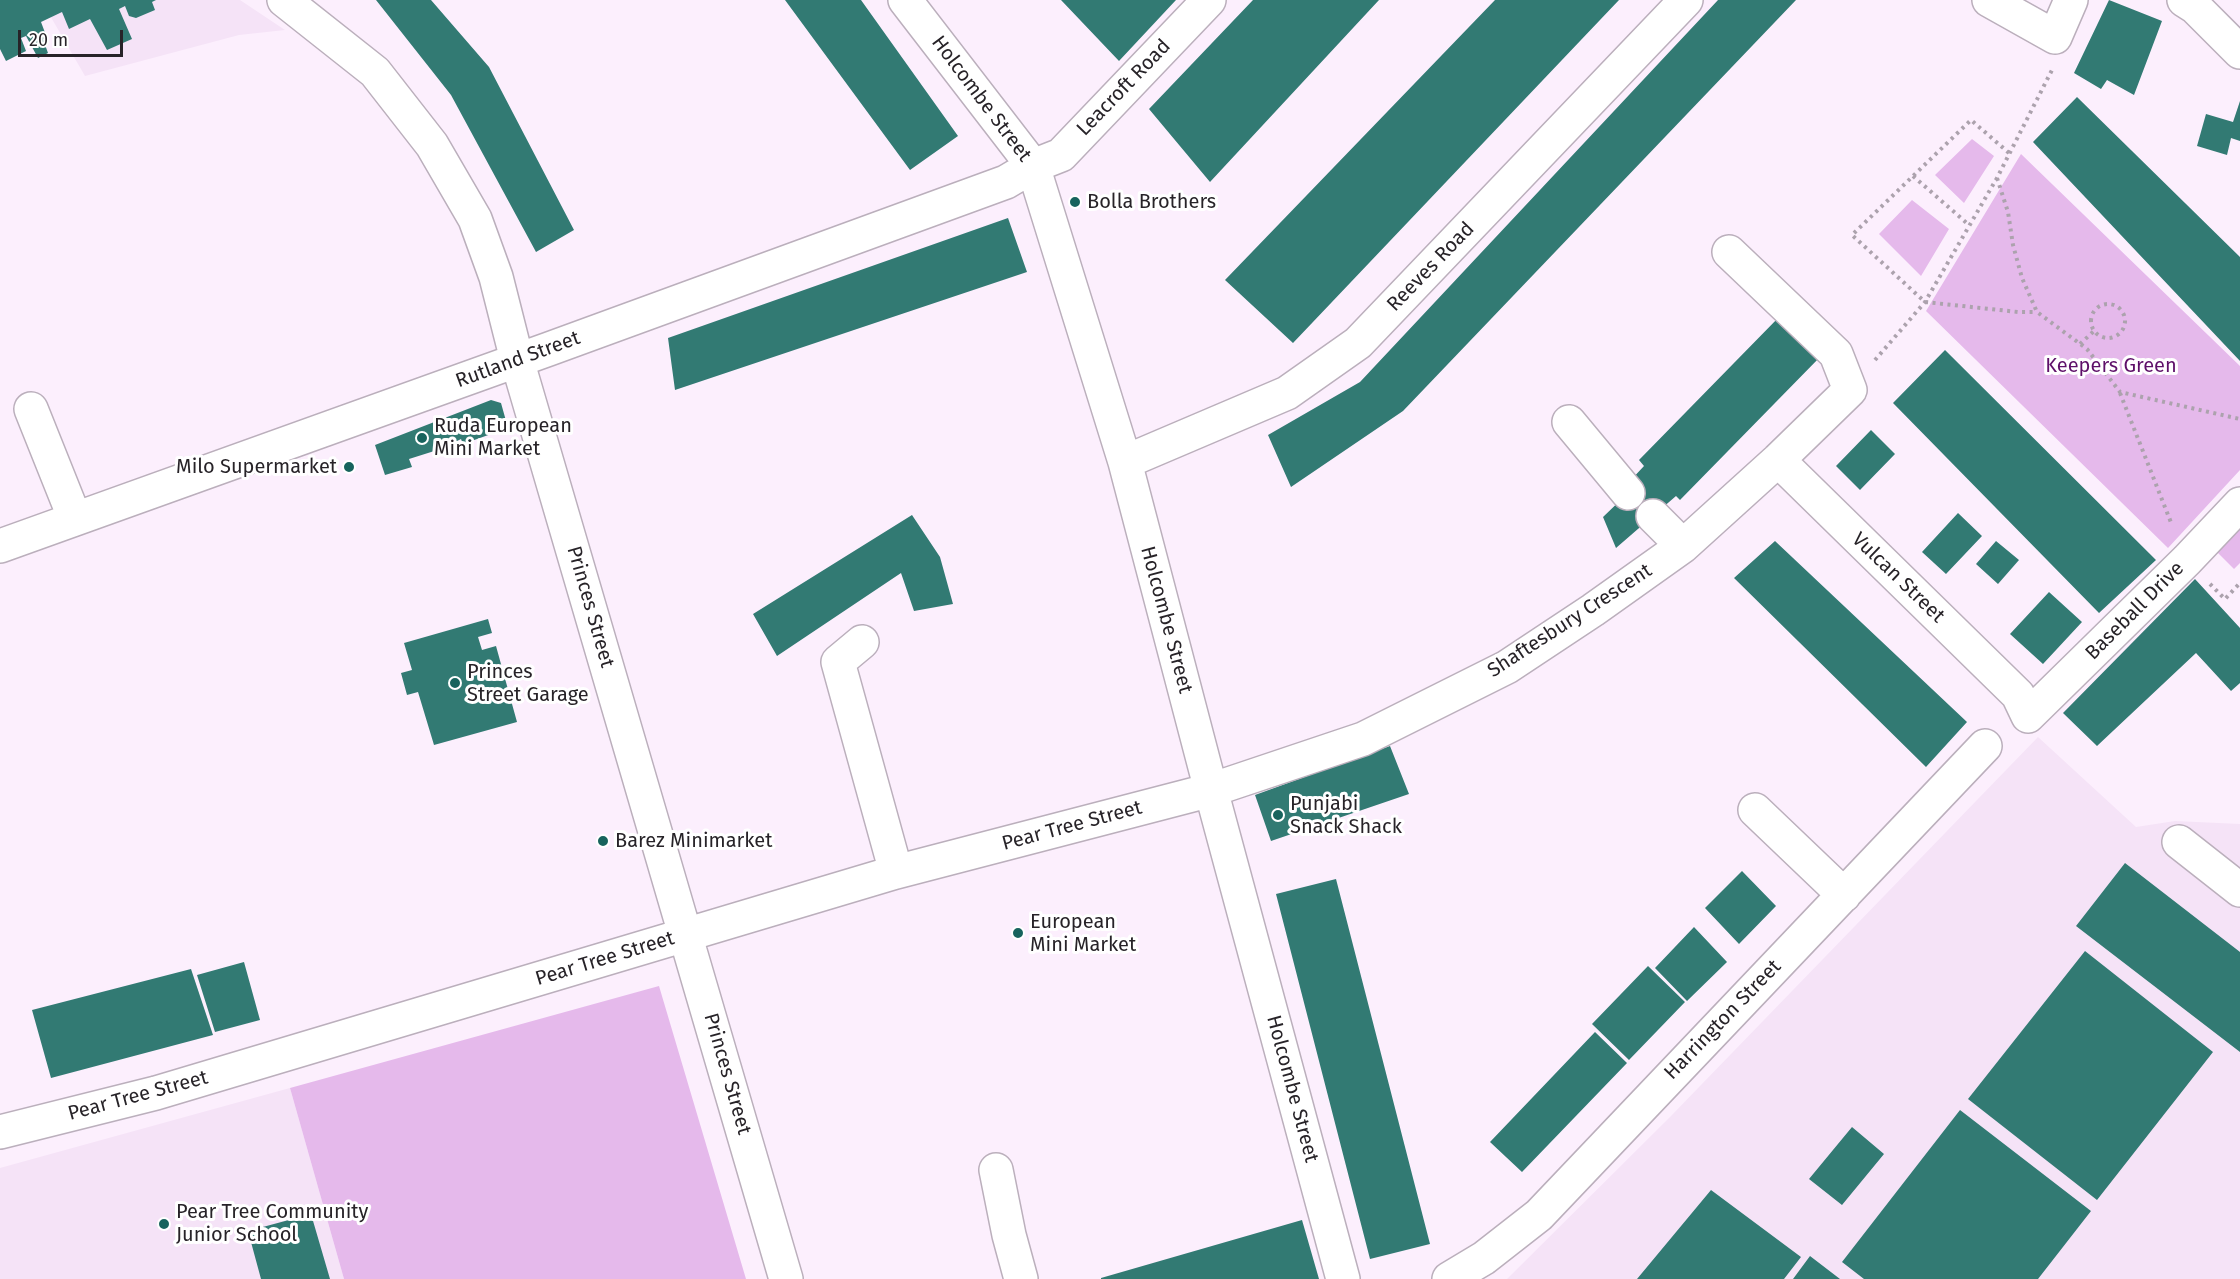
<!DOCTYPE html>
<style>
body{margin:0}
#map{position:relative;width:2240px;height:1279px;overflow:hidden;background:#fceffd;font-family:"Fira Sans",sans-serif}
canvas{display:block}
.scale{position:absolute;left:18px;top:30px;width:105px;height:27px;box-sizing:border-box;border:3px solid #272328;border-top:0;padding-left:8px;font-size:18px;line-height:21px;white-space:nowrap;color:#272328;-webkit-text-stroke:4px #fff;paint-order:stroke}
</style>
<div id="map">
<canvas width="2240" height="1279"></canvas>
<div class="scale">20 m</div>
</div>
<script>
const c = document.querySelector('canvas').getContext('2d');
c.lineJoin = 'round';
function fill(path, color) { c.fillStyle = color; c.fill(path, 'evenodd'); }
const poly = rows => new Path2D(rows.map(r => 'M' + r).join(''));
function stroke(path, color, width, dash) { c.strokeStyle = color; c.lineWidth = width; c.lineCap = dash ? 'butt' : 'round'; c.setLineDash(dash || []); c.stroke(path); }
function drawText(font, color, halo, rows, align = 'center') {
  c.font = font + ' "Fira Sans",sans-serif'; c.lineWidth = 6; c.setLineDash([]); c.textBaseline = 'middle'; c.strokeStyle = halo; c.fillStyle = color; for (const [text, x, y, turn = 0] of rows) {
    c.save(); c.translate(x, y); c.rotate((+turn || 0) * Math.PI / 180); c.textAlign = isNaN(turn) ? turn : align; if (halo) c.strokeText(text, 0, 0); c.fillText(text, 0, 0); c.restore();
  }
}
fill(poly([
 [41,0,240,0,285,30,239,35,85,76],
 [2038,737,2136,827,2175,821,2240,824,2240,1279,1507,1279,1670,1117],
 [290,1088,344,1279,0,1279,0,1168]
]), '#f5e3f7');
fill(poly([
 [1972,139,1994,156,1964,203,1935,175],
 [2021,154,2240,366,2240,470,2168,548,1926,311],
 [1912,200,1949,229,1921,276,1879,234],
 [2240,527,2240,563,2234,569,2216,551],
 [659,986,746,1279,344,1279,290,1088]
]), '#e5b9eb');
fill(poly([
 [0,0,156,0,152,2,155,10,136,18,129,16,125,6,119,9,132,39,107,50,90,19,69,29,62,12,41,22,47,38,43,39,48,53,38,58,26,36,21,38,26,51,6,61,0,49],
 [376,0,431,0,489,67,574,230,536,252,451,95],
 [785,0,861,0,958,136,910,170],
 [1061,0,1176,0,1119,61],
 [1253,0,1379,0,1210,182,1149,109],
 [1495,0,1619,0,1293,343,1225,280],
 [1718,0,1796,0,1403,411,1291,487,1268,435,1360,382],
 [2109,0,2162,21,2134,95,2107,80,2101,89,2074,73],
 [2077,97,2240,257,2240,361,2033,142],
 [2240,101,2240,141,2231,138,2227,155,2197,146,2206,114,2233,122],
 [1008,218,1027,272,675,390,668,338],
 [1780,316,1821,356,1680,500,1676,496,1616,548,1603,517,1628,493,1630,481,1644,466,1639,460],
 [1945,350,2156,560,2099,613,1893,403],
 [491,400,501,403,508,428,463,444,461,439,455,442,454,438,444,440,447,447,409,459,412,467,385,475,375,445],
 [1871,430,1895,454,1860,490,1836,466],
 [1958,513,1982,536,1946,574,1922,552],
 [912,515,940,557,953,604,914,611,901,573,777,656,753,614],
 [1775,541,1967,722,1926,767,1734,578],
 [1996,541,2019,560,1998,584,1976,564],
 [2195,579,2240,628,2240,683,2231,691,2196,653,2097,746,2063,713],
 [2049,592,2082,622,2043,664,2010,634],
 [488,619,492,633,478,637,482,650,496,646,517,722,434,745,418,692,407,695,401,673,412,670,404,643],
 [1390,746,1409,794,1271,841,1255,795],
 [2125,863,2240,952,2240,1052,2076,926],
 [1742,871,1776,906,1739,944,1705,908],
 [1336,879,1430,1244,1370,1259,1276,894],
 [1694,927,1727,962,1687,1001,1655,968],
 [2085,951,2213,1052,2097,1200,1968,1099],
 [244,962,260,1020,215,1032,197,975],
 [1648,966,1685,1002,1629,1060,1592,1024],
 [191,969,213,1035,51,1078,32,1010],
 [1595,1032,1627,1063,1522,1172,1490,1142],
 [1960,1110,2091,1211,2038,1279,1864,1279,1842,1262],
 [1852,1127,1884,1154,1842,1205,1809,1179],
 [1711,1190,1801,1257,1784,1279,1637,1279],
 [311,1214,330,1279,261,1279,248,1231],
 [1302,1220,1319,1279,1101,1279,1101,1278],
 [1810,1256,1840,1279,1793,1279]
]), '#327a73');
const minor = poly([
 [284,0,375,72,432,145,475,219,496,277,517,360,786,1279],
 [905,0,1033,166,1125,462,1211,790,1343,1279],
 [1989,0,2055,37,2071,0],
 [2184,0,2195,7,2240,52],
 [31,409,75,519],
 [1569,422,1628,493],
 [1778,460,2018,695,2028,716,2187,560,2240,504],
 [1125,462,1287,393,1358,343,1686,0],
 [1653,516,1683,546],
 [0,546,549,349,1006,182,1033,166,1061,155,1209,0],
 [862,642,838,662,896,872],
 [1755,810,1844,895],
 [2179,842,2240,890],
 [0,1132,156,1093,896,872,1211,790,1363,739,1507,667,1593,610,1683,546,1778,460,1850,390,1836,354,1729,252],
 [996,1170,1009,1235,1021,1279],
 [1449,1279,1484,1258,1539,1215,1985,746]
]);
stroke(minor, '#bbafbc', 36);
stroke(poly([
 [2009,153,1971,120,1852,235,1925,302,2018,312,2037,312],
 [1913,176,1969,225],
 [1997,178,2008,212,2013,245,2022,278,2037,312,2087,349,2120,392,2240,419],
 '2091 321a17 17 0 1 1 34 0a17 17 0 1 1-34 0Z',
 [2080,344,2094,331],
 [1875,360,1925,302,1997,178,2052,70],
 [2120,393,2172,525],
 [2210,584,2225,599,2240,583]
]), '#aca2ad', 4, [3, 4.5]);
stroke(minor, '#fff', 33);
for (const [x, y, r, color] of [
 [1075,202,6,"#17635d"],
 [422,438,6,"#17635d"],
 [349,467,6,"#17635d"],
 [455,683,6,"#17635d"],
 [1278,815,6,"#17635d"],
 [603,841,6,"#17635d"],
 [1018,933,6,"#17635d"],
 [164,1224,6,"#17635d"]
]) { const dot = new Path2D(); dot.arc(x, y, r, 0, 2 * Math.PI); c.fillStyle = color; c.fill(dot); stroke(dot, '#fff', 2); }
drawText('20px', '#272328', '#fff', [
 ["Leacroft Road",1124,88,-46],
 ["Holcombe Street",981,99,53],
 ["Reeves Road",1431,267,-46],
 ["Rutland Street",518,360,-20],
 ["Vulcan Street",1898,578,44],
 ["Princes Street",590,607,74],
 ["Baseball Drive",2135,611,-45],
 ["Holcombe Street",1166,620,75],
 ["Shaftesbury Crescent",1570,621,-33],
 ["Pear Tree Street",1072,826,-15],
 ["Pear Tree Street",605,959,-17],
 ["Harrington Street",1723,1020,-46],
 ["Princes Street",727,1074,74],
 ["Holcombe Street",1292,1089,75],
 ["Pear Tree Street",138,1096,-15]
]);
drawText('20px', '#272328', '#fff', [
 ["Bolla Brothers",1087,202],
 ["Ruda European",434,426],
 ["Mini Market",434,449],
 ["Milo Supermarket",337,467,"right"],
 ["Princes",467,672],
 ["Street Garage",467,695],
 ["Punjabi",1290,804],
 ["Snack Shack",1290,827],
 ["Barez Minimarket",615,841],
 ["European",1030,922],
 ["Mini Market",1030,945],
 ["Pear Tree Community",176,1212],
 ["Junior School",176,1235]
], 'left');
drawText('20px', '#5e1069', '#fff', [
 ["Keepers Green",2111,366]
]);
</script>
